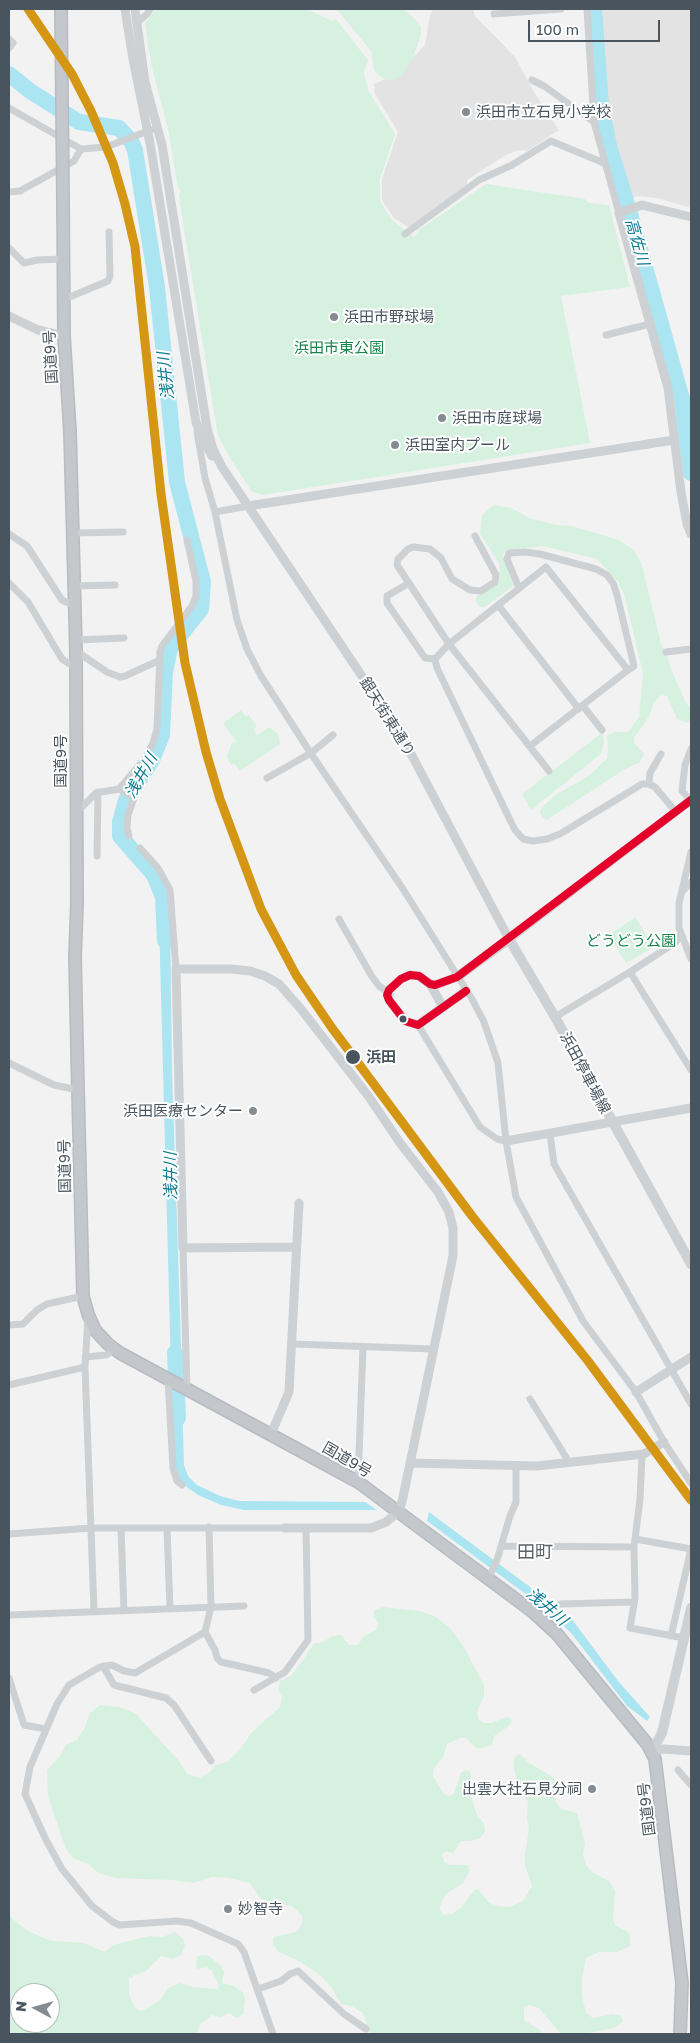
<!DOCTYPE html>
<meta charset="utf-8">
<style>
body{margin:0}
#map{position:relative;width:700px;height:2043px;overflow:hidden;background:#f2f2f2;font-family:"Golos Text",sans-serif}
canvas{display:block}
.frame{position:absolute;inset:0;border:10px solid #48555f;pointer-events:none}
.north{position:absolute;left:10px;top:1983px;width:50px;height:50px;box-sizing:border-box;background:#fff;border:1px solid #b6bbbf;border-radius:50%;rotate:276deg;font-size:14px;font-weight:700;line-height:20px;text-align:center;color:#48555f}
.north::after{content:'';display:block;margin:auto;width:18px;height:22px;background:#848c92;clip-path:polygon(50% 0,100% 100%,50% 72%,0 100%)}
.scale{position:absolute;left:528px;top:20px;width:132px;height:22px;box-sizing:border-box;border:2px solid #48555f;border-top:0;padding-left:6px;font-size:15px;line-height:18px;white-space:nowrap;color:#48555f;-webkit-text-stroke:4px #fff;paint-order:stroke}
</style>
<div id="map">
<canvas width="700" height="2043"></canvas>
<div class="frame"></div>
<div class="north">N</div>
<div class="scale">100 m</div>
</div>
<script>
const c = document.querySelector('canvas').getContext('2d');
c.lineJoin = 'round';
function fill(path, color) { c.fillStyle = color; c.fill(path, 'evenodd'); }
const poly = rows => new Path2D(rows.map(r => 'M' + r).join(''));
function stroke(path, color, width, dash) { c.strokeStyle = color; c.lineWidth = width; c.lineCap = dash ? 'butt' : 'round'; c.setLineDash(dash || []); c.stroke(path); }
function drawText(font, color, halo, rows, align = 'center') {
  c.font = font + ' "Golos Text","Noto Sans JP",sans-serif'; c.lineWidth = 4; c.setLineDash([]); c.textBaseline = 'middle'; c.strokeStyle = halo; c.fillStyle = color; for (const [text, x, y, turn = 0] of rows) {
    c.save(); c.translate(x, y); c.rotate((+turn || 0) * Math.PI / 180); c.textAlign = isNaN(turn) ? turn : align; if (halo) c.strokeText(text, 0, 0); c.fillText(text, 0, 0); c.restore();
  }
}
fill(poly([
 [433,9,473,9,475,16,515,57,534,92,559,130,527,151,518,150,506,155,467,180,467,184,416,224,408,227,394,218,382,200,382,179,398,132,375,94,374,84,398,73,425,45,430,15],
 [600,9,691,9,691,208,657,198,637,196,631,198,610,122]
]), '#e4e3e4');
fill(poly([
 [155,9,307,9,332,21,336,19,368,60,364,73,368,90,395,134,380,179,380,201,391,219,414,238,419,230,486,184,585,199,589,203,609,205,630,287,561,296,590,443,263,495,252,492,232,461,218,436,181,211,179,195,181,190,178,188,168,129,151,64,145,23],
 [331,9,405,9,421,26,421,35,412,60,401,77,391,81,381,77,374,70,371,51,339,12],
 [494,505,511,508,529,518,556,525,571,526,619,540,634,550,642,565,661,644,667,655,671,669,686,703,691,708,691,717,688,723,677,719,667,696,661,695,653,704,650,715,634,738,634,743,644,754,640,762,625,769,547,820,543,818,540,812,542,807,557,794,590,775,607,758,608,750,607,736,615,732,628,732,639,717,643,673,624,594,618,582,597,559,543,546,506,550,503,555,514,585,485,607,480,607,476,602,476,597,499,582,500,576,499,563,480,534,482,515],
 [241,710,246,717,249,715,257,727,253,729,257,735,269,727,278,734,280,744,240,771,234,763,231,765,228,760,227,756,232,743,236,741,223,723],
 [603,732,604,743,601,754,531,810,522,794],
 [635,917,654,947,626,963,609,935],
 [383,1607,419,1611,436,1617,450,1628,462,1644,484,1685,484,1696,477,1711,478,1719,483,1723,492,1723,506,1717,510,1718,512,1721,509,1726,494,1736,492,1745,484,1748,476,1748,466,1738,460,1738,447,1744,443,1757,433,1770,433,1776,444,1794,449,1796,454,1794,461,1773,466,1770,469,1771,471,1774,471,1796,476,1813,484,1824,485,1832,480,1838,471,1841,461,1841,453,1853,446,1851,442,1855,444,1862,449,1865,468,1865,470,1870,463,1883,446,1894,441,1902,440,1910,444,1915,452,1914,461,1908,475,1889,478,1889,489,1903,499,1906,510,1907,523,1901,528,1893,532,1886,525,1866,525,1855,529,1829,527,1817,528,1801,518,1790,513,1762,516,1756,520,1754,528,1762,554,1778,557,1788,554,1795,556,1802,561,1809,577,1813,585,1843,583,1854,586,1865,592,1872,609,1881,615,1891,613,1921,616,1926,627,1931,630,1936,630,1946,617,1952,599,1952,586,1958,582,1978,582,1996,586,2013,593,2018,613,2014,621,2016,623,2022,614,2028,583,2034,561,2034,539,2008,529,2005,524,2007,524,2020,540,2030,542,2034,370,2034,363,2013,351,2006,341,2004,332,1988,320,1975,299,1961,279,1952,273,1945,273,1937,297,1932,302,1924,303,1919,301,1914,291,1906,268,1902,260,1898,250,1883,229,1878,212,1877,194,1883,172,1880,116,1878,98,1873,88,1864,73,1858,66,1849,48,1796,47,1770,60,1756,66,1745,77,1740,85,1727,90,1713,100,1705,120,1707,136,1714,178,1760,187,1774,199,1778,210,1772,216,1765,227,1762,239,1751,252,1732,280,1707,282,1697,278,1689,280,1681,292,1675,314,1644,323,1642,332,1636,341,1635,349,1645,358,1645,364,1636,376,1630,379,1624,373,1614,375,1610],
 [9,1914,15,1921,30,1932,52,1941,84,1943,104,1952,114,1945,149,1936,163,1937,175,1932,183,1939,185,1946,181,1955,173,1959,161,1956,146,1971,133,1976,129,1979,129,1995,136,2009,141,2011,149,2007,161,1999,168,1988,180,1983,193,1987,218,1989,219,1985,212,1971,206,1967,198,1969,196,1966,197,1956,202,1955,209,1956,221,1966,224,1972,222,1983,234,1986,242,1992,245,1998,243,2014,237,2018,229,2013,220,2017,212,2015,199,2025,197,2034,9,2034],
 [20,1993,50,1993,50,2023,20,2023]
]), '#d6f1df');
fill(poly([
 [159,920,170,920,172,1069,182,1376,171,1370],
 [171,1393,182,1399,184,1465,188,1476,197,1485,220,1496,239,1501,365,1502,377,1510,244,1510,221,1505,198,1495,181,1483,175,1464],
 [429,1512,549,1601,543,1607,427,1521],
 [551,1603,571,1618,618,1681,650,1717,647,1721,627,1706,572,1634,546,1609]
]), '#aae5f1');
stroke(poly([
 [594,9,601,105,609,146,631,217,682,399,691,473],
 [9,74,30,91,79,122,119,128,131,141,135,150,157,287,177,482,203,582,201,609,170,648,165,672,162,735,152,760,126,800,120,822,120,836,154,875,163,897,165,941],
 [175,1353,178,1418]
]), '#aae5f1', 16);
const trunk = poly([
 [63,200,64,336,70,432,76,651,77,903,75,957,78,1090,83,1296,88,1314,95,1330,108,1344,120,1353,358,1482,533,1612,557,1634,648,1745,655,1759,682,1983,680,2034]
]);
stroke(trunk, '#b7bcc2', 14);
stroke(poly([
 [587,9,594,122,619,213],
 [494,14,561,9],
 [137,23,147,14,150,9],
 [9,39,13,43,9,48],
 [532,80,544,86,594,122],
 [9,108,81,149,106,147,151,130],
 [9,192,20,191,74,161,81,149],
 [405,234,479,180,512,165,551,141,604,163],
 [9,248,24,263,37,260,64,259],
 [64,297,72,296,108,281,110,276,109,232],
 [606,335,650,324],
 [197,432,205,478,215,512,237,620,247,649,261,676,310,752,403,889,472,999,484,1022,498,1063,506,1141,516,1197,583,1321,636,1392,664,1442,691,1483],
 [215,512,248,506],
 [73,533,123,532],
 [9,534,27,546,62,600,75,606],
 [475,536,496,575,495,582,481,591,470,590,452,579,441,558,430,549,413,547,408,549,398,559,397,565,449,644,549,771],
 [9,583,28,602,62,659,76,668],
 [409,583,387,596,387,603,425,658,435,659],
 [75,586,115,585],
 [519,588,507,559,509,553,525,552,540,554,596,569,607,575,613,583,617,595,634,666,628,670],
 [498,605,579,709],
 [76,640,124,638],
 [76,651,107,672,120,677,125,676,160,660],
 [666,652,691,649],
 [583,706,602,730],
 [530,746,628,670,546,567,449,644,435,659,437,668,510,820,515,830,523,839,533,841,547,839,560,834,642,784,649,784,655,787,676,812],
 [691,749,685,765,682,791,691,801],
 [267,778,311,753,333,735],
 [649,784,650,773,661,754],
 [119,789,134,798,128,815,127,828,129,836],
 [77,812,96,793,119,789,146,757,153,743,157,729,160,652,162,646,192,606,196,596,196,581,187,540],
 [140,848,158,868,170,890,176,969],
 [691,852,679,903,679,928,691,959],
 [97,856,98,792],
 [682,892,691,882],
 [339,919,371,975,379,986,388,992],
 [630,972,691,1070],
 [555,1017,630,972,676,942,680,934],
 [418,1025,480,1127,497,1139,506,1141],
 [9,1063,54,1085,78,1090],
 [550,1134,554,1164,691,1404],
 [183,1248,187,1391],
 [88,1317,85,1367,94,1611],
 [9,1325,23,1324,37,1310,47,1304,83,1296],
 [293,1344,433,1349],
 [85,1357,106,1355,115,1349],
 [168,1380,173,1468,177,1481,182,1485],
 [9,1385,85,1367],
 [530,1399,569,1462],
 [358,1482,363,1347],
 [209,1527,211,1607,205,1632,135,1673,124,1671,112,1665,100,1667,69,1685,57,1704,30,1767,25,1794,46,1840,62,1869,92,1906,113,1922,119,1925,177,1921,191,1923,238,1944,244,1952,273,2034],
 [121,1528,124,1611],
 [167,1528,170,1609],
 [9,1534,91,1528,285,1528],
 [635,1539,640,1499,642,1455],
 [501,1546,634,1547],
 [488,1580,497,1560,510,1516,516,1502,516,1467],
 [560,1604,634,1602],
 [9,1615,244,1606],
 [205,1632,215,1650,217,1658,221,1662,252,1669,269,1673,276,1678],
 [671,1636,691,1549],
 [684,1638,630,1628,635,1598,634,1547,635,1539,691,1549],
 [103,1666,114,1685,166,1698,174,1705,211,1761],
 [9,1678,24,1725,46,1729],
 [254,1690,285,1672,308,1640,306,1528],
 [678,1770,691,1785],
 [258,1989,281,1981,290,1974,298,1971,344,2014,366,2029]
]), '#cdd1d3', 7);
stroke(poly([
 [125,9,133,59,150,143,196,422,200,434,212,456],
 [135,9,145,82,162,145,207,428,213,449,222,467,400,733,509,939,691,800],
 [691,217,642,205,619,213,668,388,681,492,687,524,691,534],
 [9,316,38,330,64,336],
 [248,506,674,440],
 [457,977,435,985,430,984,419,976,410,975,401,979,389,990,389,1000,405,1021,418,1025,466,991],
 [430,984,443,1007],
 [506,1141,691,1108],
 [636,1392,691,1357],
 [271,1434,289,1392,299,1203],
 [410,1463,537,1466,644,1454,664,1442],
 [285,1528,371,1528,386,1522,398,1512,402,1502,453,1256,453,1228,449,1212,438,1192,400,1143,369,1097,301,1009,279,984,265,976,250,971,231,969,176,969,183,1248,295,1247],
 [652,1751,664,1749,691,1751]
]), '#cdd1d3', 9);
stroke(poly([
 [457,977,509,939,555,1017,691,1264],
 [652,1751,662,1733,691,1608]
]), '#ced1d4', 10);
stroke(trunk, '#c4c8cc', 11);
const trunkBridge = poly([
 [61,9,63,200]
]);
stroke(trunkBridge, '#b7bcc2', 14, []);
stroke(trunkBridge, '#c4c8cc', 11);
stroke(poly([
 [466,991,418,1025,405,1021,389,1000,387,995,389,990,401,979,410,975,419,976,430,984,435,985,457,977,691,800]
]), '#e4002b', 8);
stroke(poly([
 [28,9,72,74,91,111,113,163,125,204,135,247,161,494,185,663,206,752,220,799,261,909,296,975,332,1028,472,1216,588,1361,691,1500]
]), '#d49613', 9);
for (const [x, y, r, color] of [
 [466,112,5,"#848c92"],
 [334,317,5,"#848c92"],
 [442,418,5,"#848c92"],
 [395,445,5,"#848c92"],
 [403,1019,4.5,"#48555f"],
 [353,1057,8,"#48555f"],
 [253,1111,5,"#848c92"],
 [592,1789,5,"#848c92"],
 [228,1909,5,"#848c92"]
]) { const dot = new Path2D(); dot.arc(x, y, r, 0, 2 * Math.PI); c.fillStyle = color; c.fill(dot); stroke(dot, '#fff', 2); }
drawText('15px', '#48555f', '#fff', [
 ["浜田市立石見小学校",476,112],
 ["浜田市野球場",344,317],
 ["浜田市庭球場",452,418],
 ["浜田室内プール",405,445],
 ["浜田医療センター",243,1111,"right"],
 ["出雲大社石見分祠",582,1789,"right"],
 ["妙智寺",238,1909]
], 'left');
drawText('15px', '#148548', '#fff', [
 ["浜田市東公園",339,348],
 ["どうどう公園",631,941]
]);
drawText('15px', '#48555f', '#fff', [
 ["国道9号",51,357,-93],
 ["銀天街東通り",387,717,58],
 ["国道9号",61,761,-90],
 ["浜田停車場線",585,1073,62],
 ["国道9号",65,1166,-91],
 ["国道9号",347,1460,30],
 ["国道9号",647,1809,-97]
]);
drawText('bold 15px', '#48555f', '#fff', [
 ["浜田",366,1057]
], 'left');
drawText('italic 16px', '#097b93', '#fff', [
 ["高佐川",637,242,74],
 ["浅井川",166,376,-96],
 ["浅井川",141,776,-60],
 ["浅井川",171,1176,-91],
 ["浅井川",547,1607,41]
]);
drawText('18px', '#5d6266', '#fff', [
 ["田町",535,1552]
]);
</script>
